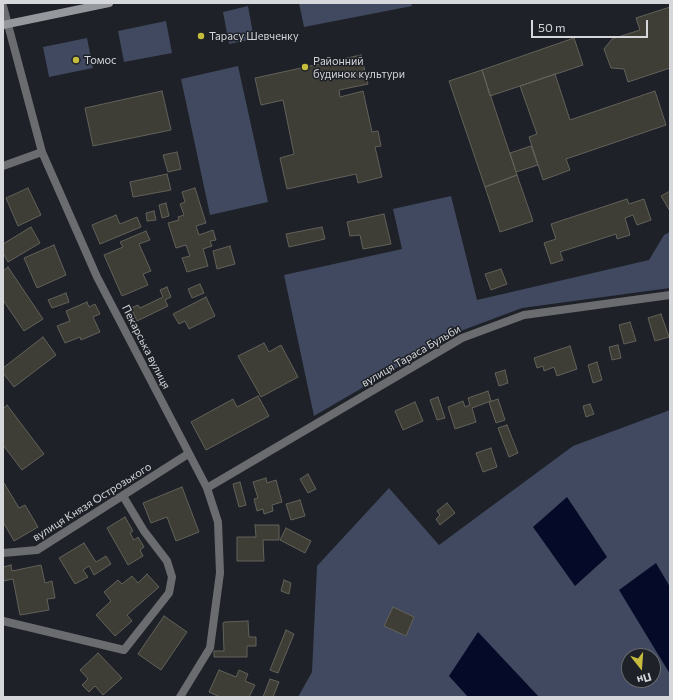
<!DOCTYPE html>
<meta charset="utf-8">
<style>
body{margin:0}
#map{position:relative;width:673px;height:700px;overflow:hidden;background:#1e2127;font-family:Commissioner,sans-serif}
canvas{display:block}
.frame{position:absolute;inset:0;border:4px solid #d5d7db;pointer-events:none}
.north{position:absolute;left:621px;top:648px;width:40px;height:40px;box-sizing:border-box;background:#1e2127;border:1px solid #676a6f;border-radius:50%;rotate:163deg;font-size:11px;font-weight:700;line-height:16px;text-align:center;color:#d5d7db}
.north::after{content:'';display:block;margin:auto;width:14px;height:18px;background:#c5bc3d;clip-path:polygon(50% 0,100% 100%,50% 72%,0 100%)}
.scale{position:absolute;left:531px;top:20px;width:117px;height:18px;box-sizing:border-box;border:2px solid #d5d7db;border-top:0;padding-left:5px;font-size:12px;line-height:14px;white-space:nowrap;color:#d5d7db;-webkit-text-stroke:3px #1e2127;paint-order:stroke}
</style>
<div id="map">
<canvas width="673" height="700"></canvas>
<div class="frame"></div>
<div class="north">Пн</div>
<div class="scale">50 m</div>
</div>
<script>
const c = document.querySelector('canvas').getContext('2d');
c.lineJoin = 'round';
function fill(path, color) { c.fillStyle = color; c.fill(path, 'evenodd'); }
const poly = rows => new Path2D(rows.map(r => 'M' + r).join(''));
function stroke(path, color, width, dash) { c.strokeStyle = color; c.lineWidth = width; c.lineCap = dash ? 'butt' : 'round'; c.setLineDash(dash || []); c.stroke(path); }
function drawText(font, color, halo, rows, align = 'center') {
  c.font = font + ' Commissioner,sans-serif'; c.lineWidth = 3; c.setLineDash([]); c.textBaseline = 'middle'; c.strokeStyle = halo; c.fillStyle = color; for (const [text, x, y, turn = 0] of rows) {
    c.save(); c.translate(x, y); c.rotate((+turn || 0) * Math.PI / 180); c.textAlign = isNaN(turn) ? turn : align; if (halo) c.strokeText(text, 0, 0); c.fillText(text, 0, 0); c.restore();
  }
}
fill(poly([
 [299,3,411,3,412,6,304,27],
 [248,6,254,39,229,44,223,12],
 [166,21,172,53,124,62,118,31],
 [87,38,93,68,49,77,43,47],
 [238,66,268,202,210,215,181,79],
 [451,196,477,300,649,260,664,235,670,232,670,288,522,308,458,332,314,416,284,275,402,249,393,209],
 [670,410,670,697,298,697,312,672,317,566,389,488,439,545,573,446],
 [629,656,653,656,653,680,629,680]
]), '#40495f');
fill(poly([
 [567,497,607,557,575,586,533,527],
 [656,563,670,587,670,674,619,590],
 [478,632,539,697,468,697,449,676]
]), '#040a28');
const building = poly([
 [670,7,670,68,628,82,624,69,611,68,604,49,612,39,640,30,636,18,670,7],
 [574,38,583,65,490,96,482,70,574,38],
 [361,55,368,84,339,90,340,97,363,91,372,132,378,131,381,146,375,147,382,177,358,183,356,174,287,189,280,158,294,154,283,100,261,105,255,78,361,55],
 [482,70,517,175,485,187,449,81,482,70],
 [555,74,570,120,655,91,666,125,566,159,570,170,543,180,529,137,537,134,520,86,555,74],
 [162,91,171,130,93,146,85,108,162,91],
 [531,146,538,165,516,172,510,153,531,146],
 [177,152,181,169,168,172,163,155,177,152],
 [167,174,171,190,133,197,130,182,167,174],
 [517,175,533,221,500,232,485,187,517,175],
 [28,188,41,215,18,226,6,198,28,188],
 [195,188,206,223,196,226,199,235,213,230,216,240,210,241,212,246,203,249,208,266,187,272,182,258,190,256,186,245,176,248,168,223,179,220,178,217,184,215,180,204,185,202,182,192,195,188],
 [670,191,670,211,661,196,670,191],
 [627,199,629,204,644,199,651,220,637,225,633,215,625,218,630,235,617,239,616,234,560,252,563,260,551,264,544,243,556,239,551,224,627,199],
 [166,203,169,216,162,218,159,205,166,203],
 [154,211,156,220,147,221,146,213,154,211],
 [384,214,391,244,363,249,360,235,350,236,347,222,384,214],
 [116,215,120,224,137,217,141,227,100,244,92,225,116,215],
 [31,227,40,243,8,262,3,253,3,244,31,227],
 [322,227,325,239,289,247,286,234,322,227],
 [146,231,150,240,139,244,151,271,143,274,148,285,122,296,104,255,123,247,120,242,146,231],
 [54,245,66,275,37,288,24,258,54,245],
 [230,246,235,264,217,269,213,251,230,246],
 [8,267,43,319,24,331,3,300,3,271,8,267],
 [501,269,507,284,491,290,485,274,501,269],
 [200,284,204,293,192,298,188,289,200,284],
 [167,287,171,297,165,300,168,306,137,321,131,308,138,305,140,308,163,297,160,290,167,287],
 [66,293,69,302,52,308,48,300,66,293],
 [206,297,215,316,189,329,185,321,179,324,173,314,206,297],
 [87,302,89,307,95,304,100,314,93,317,100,332,81,340,80,337,65,343,57,326,70,321,66,311,87,302],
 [661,314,669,337,655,341,648,318,661,314],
 [630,322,636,341,624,344,619,325,630,322],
 [43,337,56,355,14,387,3,373,3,368,43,337],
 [264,343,269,352,281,345,298,377,261,397,238,356,264,343],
 [618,345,621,358,612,360,609,347,618,345],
 [570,346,577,369,557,376,554,367,544,371,543,366,537,368,534,358,570,346],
 [597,362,602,380,593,383,588,365,597,362],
 [505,370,508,383,499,386,495,373,505,370],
 [488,391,491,401,472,408,476,422,455,429,448,407,463,401,465,407,470,405,468,398,488,391],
 [258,396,269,416,206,450,191,422,233,399,237,407,258,396],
 [438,397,445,418,437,420,430,400,438,397],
 [498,399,505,420,496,423,489,402,498,399],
 [415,402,423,421,403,430,395,411,415,402],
 [590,404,594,414,586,417,583,406,590,404],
 [7,405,44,454,22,470,3,445,3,409,7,405],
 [507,425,518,453,509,457,498,428,507,425],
 [491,448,497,467,483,472,476,453,491,448],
 [308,474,316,489,308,493,300,479,308,474],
 [266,478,267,483,276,480,282,502,272,505,273,511,264,514,263,509,257,511,254,499,258,498,253,482,266,478],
 [240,482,246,505,239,507,233,484,240,482],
 [3,483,4,483,19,508,25,505,38,527,14,541,3,522,3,483],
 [182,487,199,532,176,541,167,517,151,523,143,503,182,487],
 [300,500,305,516,291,520,286,504,300,500],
 [447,503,455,513,440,525,436,519,440,515,437,511,447,503],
 [125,517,133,531,130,533,134,540,138,537,144,547,140,550,143,556,128,565,107,528,125,517],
 [255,525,279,525,279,540,263,540,264,561,237,561,237,537,256,537,255,525],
 [286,528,311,541,305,553,280,540,286,528],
 [84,543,96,562,106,556,111,564,94,575,89,566,83,570,88,577,75,584,59,558,84,543],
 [11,565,12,571,41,565,45,583,52,581,55,598,47,599,49,610,20,615,13,579,3,581,3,567,11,565],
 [147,574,159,587,127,615,132,621,115,636,96,615,111,601,104,592,118,580,122,584,132,576,138,583,147,574],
 [284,580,291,583,289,594,281,591,284,580],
 [393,607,414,617,406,636,384,626,393,607],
 [164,616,187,632,161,670,138,654,164,616],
 [248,621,249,637,256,637,256,646,247,646,247,657,214,657,214,651,224,651,223,623,225,622,248,621],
 [286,630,294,634,278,673,270,670,286,630],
 [98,653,122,678,103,695,95,686,89,692,82,685,88,679,80,670,98,653],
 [219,670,236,677,239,670,248,674,245,681,255,685,249,697,220,697,209,692,219,670],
 [270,679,279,682,273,697,263,697,270,679]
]);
fill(building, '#3e3e37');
stroke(building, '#62625a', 1);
stroke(poly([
 [3,621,124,650,169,593,172,577,167,561,144,531,123,496]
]), '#6b6c70', 8);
stroke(poly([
 [3,6,42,152,97,277,207,488,218,522,220,573,210,648,180,697],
 [3,166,42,152],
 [207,488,462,338,524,315,670,295],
 [3,553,37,550,188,454]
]), '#6b6c70', 8);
stroke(poly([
 [3,25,109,3]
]), '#95989d', 8);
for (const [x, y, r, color] of [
 [201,36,4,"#c5bc3d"],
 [76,60,4,"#c5bc3d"],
 [305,67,4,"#c5bc3d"]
]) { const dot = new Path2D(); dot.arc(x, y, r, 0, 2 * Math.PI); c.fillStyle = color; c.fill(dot); stroke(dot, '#1e2127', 1.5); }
drawText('11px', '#d5d7db', '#1e2127', [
 ["Тарасу Шевченку",209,36],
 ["Томос",84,60],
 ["Районний",313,61],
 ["будинок культури",313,74]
], 'left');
drawText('11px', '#d5d7db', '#1e2127', [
 ["Пекарська вулиця",146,347,63],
 ["вулиця Тараса Бульби",411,356,-30],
 ["вулиця Князя Острозького",92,502,-32]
]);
</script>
